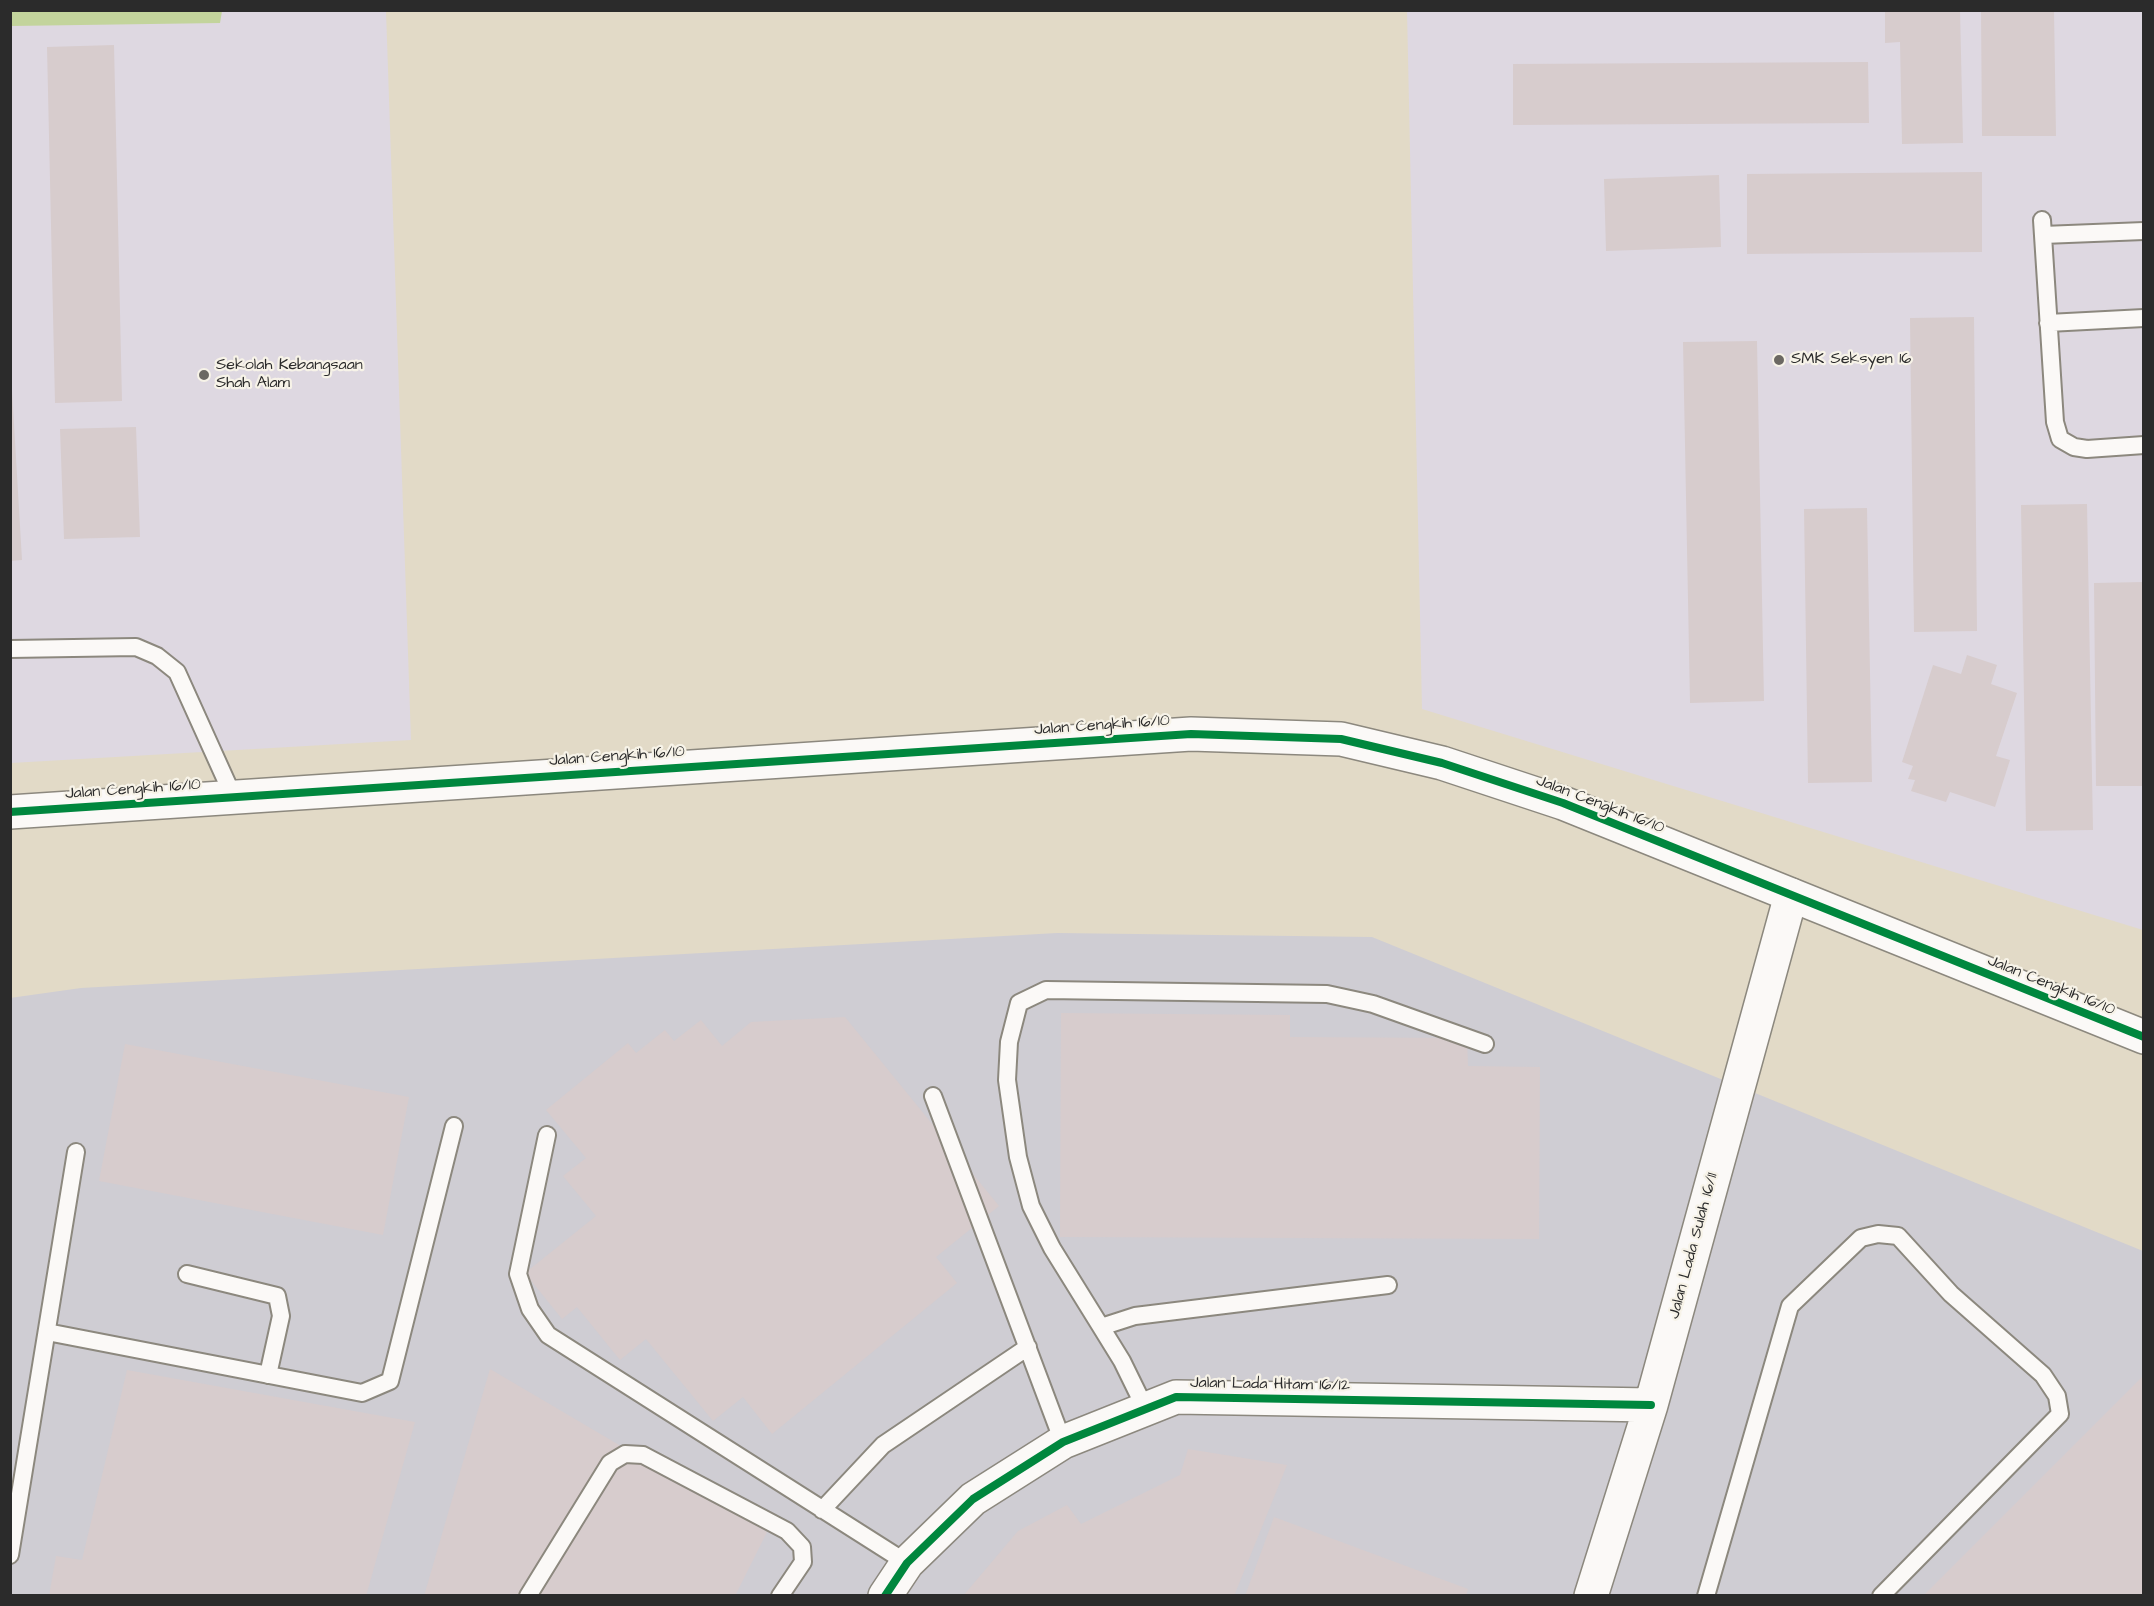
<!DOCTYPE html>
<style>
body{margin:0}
#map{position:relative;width:2154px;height:1606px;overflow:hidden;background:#e2dac7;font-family:"Architects Daughter",sans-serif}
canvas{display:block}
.frame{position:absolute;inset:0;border:12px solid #2b2b2b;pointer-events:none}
</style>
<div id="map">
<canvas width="2154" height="1606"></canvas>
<div class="frame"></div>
</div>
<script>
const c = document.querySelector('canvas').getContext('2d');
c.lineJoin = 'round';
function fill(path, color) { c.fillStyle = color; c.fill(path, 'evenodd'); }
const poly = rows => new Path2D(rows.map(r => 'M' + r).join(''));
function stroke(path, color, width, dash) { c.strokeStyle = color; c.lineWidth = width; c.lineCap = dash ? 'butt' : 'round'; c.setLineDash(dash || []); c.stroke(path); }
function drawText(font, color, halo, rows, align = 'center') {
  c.font = font + ' "Architects Daughter",sans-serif'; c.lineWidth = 4.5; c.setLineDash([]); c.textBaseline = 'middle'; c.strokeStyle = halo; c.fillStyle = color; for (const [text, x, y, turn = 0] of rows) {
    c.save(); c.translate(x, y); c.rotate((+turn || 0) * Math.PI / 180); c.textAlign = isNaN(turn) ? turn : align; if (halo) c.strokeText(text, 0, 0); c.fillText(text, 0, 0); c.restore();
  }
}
fill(poly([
 [11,11,386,11,411,740,11,763],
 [1407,11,2143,11,2143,930,1422,709]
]), '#ded8e1');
fill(poly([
 [1057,933,1372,937,2143,1251,2143,1595,11,1595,10,998,81,988]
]), '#cfcdd3');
fill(poly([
 [10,11,11,10,222,11,220,23,11,26]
]), '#c3d49c');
fill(poly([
 [1885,10,1960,10,1963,143,1902,144,1900,42,1885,43],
 [1981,10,2054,10,2056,136,1982,136],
 [114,45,122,401,55,403,47,47],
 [1868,62,1869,123,1513,125,1513,64],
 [1982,172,1982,252,1747,254,1747,174],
 [1719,175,1721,247,1606,251,1604,179],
 [1974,317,1977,631,1914,632,1910,318],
 [1757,341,1764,701,1690,703,1683,342],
 [10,356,22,560,10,561],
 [136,427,140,537,64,539,60,429],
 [2087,504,2093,830,2026,831,2021,505],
 [1867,508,1872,782,1808,783,1804,509],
 [2144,582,2144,786,2096,786,2094,583],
 [1967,655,1997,665,1991,684,2017,693,1996,756,2010,760,1995,807,1950,792,1946,802,1911,791,1915,780,1908,779,1913,766,1902,762,1933,665,1961,674],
 [1061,1013,1290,1015,1290,1037,1467,1038,1468,1066,1540,1067,1539,1239,1060,1237],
 [845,1017,999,1206,936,1257,957,1283,772,1434,743,1397,713,1421,646,1339,620,1360,577,1307,562,1319,525,1273,596,1216,563,1176,586,1158,546,1110,628,1043,636,1053,665,1030,674,1041,701,1020,722,1046,751,1022],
 [125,1044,409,1097,383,1235,99,1181],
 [490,1369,767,1532,735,1596,424,1596],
 [127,1370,415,1422,366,1596,49,1596,56,1556,82,1560],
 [2144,1375,2144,1596,1923,1596],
 [1188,1449,1287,1465,1234,1596,963,1596,1018,1531,1067,1505,1081,1524,1180,1475],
 [1274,1517,1468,1589,1466,1596,1245,1596]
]), '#d7cccd');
const lane = poly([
 [2042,220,2055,422,2060,439,2074,447,2087,449,2144,445],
 [2043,235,2144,231],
 [2048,323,2144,318],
 [10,649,136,647,157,656,177,672,233,796],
 [933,1096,1063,1442],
 [547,1135,518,1274,530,1309,548,1335,907,1563],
 [187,1274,277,1296,281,1316,268,1375],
 [1101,1327,1052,1248,1031,1206,1018,1157,1007,1080,1009,1042,1019,1003,1046,990,1327,994,1373,1004,1485,1044],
 [47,1332,362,1393,390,1381,454,1126],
 [1145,1408,1122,1361,1101,1327,1135,1316,1388,1285],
 [822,1510,883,1445,1028,1347],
 [10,1555,76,1152],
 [528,1596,610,1463,625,1454,643,1455,787,1531,802,1547,803,1562,780,1596],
 [1706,1596,1790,1306,1861,1238,1878,1234,1898,1236,1951,1294,2043,1375,2057,1396,2060,1414,1881,1596]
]);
const street = poly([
 [885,1596,907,1563,973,1499,1063,1442,1176,1397,1651,1405],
 [1591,1596,1651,1405,1791,895]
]);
const secondary = poly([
 [10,812,1191,734,1341,739,1442,763,1563,803,2144,1037]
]);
stroke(lane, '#8c887e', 20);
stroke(street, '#8c887e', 36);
stroke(secondary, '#8c887e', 36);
stroke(lane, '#fbf9f7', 16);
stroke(street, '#fbf9f7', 33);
stroke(secondary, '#fbf9f7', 33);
stroke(poly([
 [10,812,1191,734,1341,739,1442,763,1563,803,2144,1037],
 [885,1596,907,1563,973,1499,1063,1442,1176,1397,1651,1405]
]), '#00873e', 8);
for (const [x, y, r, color] of [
 [1779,360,6,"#6b6862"],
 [204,375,6,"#6b6862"]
]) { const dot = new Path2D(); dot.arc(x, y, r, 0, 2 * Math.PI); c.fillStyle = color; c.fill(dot); stroke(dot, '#f7f3e8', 2); }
drawText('16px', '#2b2b2b', '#f7f3e8', [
 ["SMK Seksyen 16",1791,360],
 ["Sekolah Kebangsaan",216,366],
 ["Shah Alam",216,384]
], 'left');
drawText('16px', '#2b2b2b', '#f7f3e8', [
 ["Jalan Cengkih 16/10",1102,726,-4],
 ["Jalan Cengkih 16/10",617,757,-4],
 ["Jalan Cengkih 16/10",133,790,-4],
 ["Jalan Cengkih 16/10",1600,805,21],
 ["Jalan Cengkih 16/10",2051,986,22],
 ["Jalan Lada Sulah 16/11",1694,1246,-75],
 ["Jalan Lada Hitam 16/12",1270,1385,1]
]);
</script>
